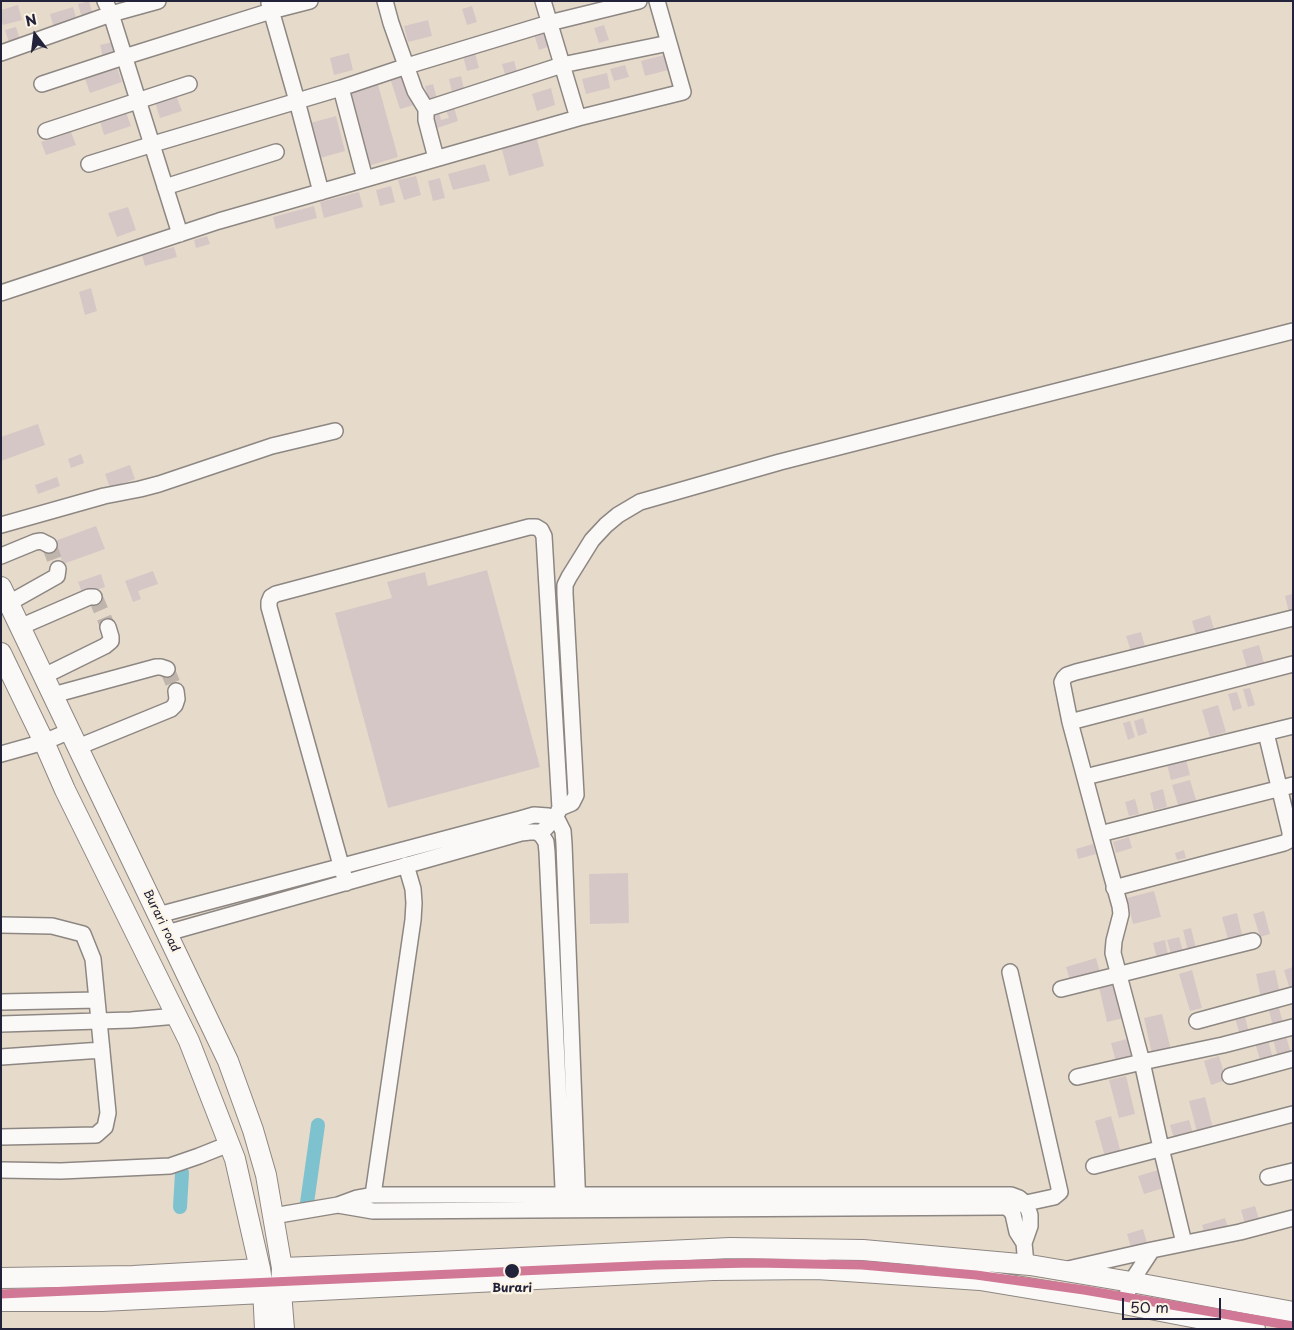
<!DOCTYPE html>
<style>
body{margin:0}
#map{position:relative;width:1294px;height:1330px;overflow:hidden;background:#e6daca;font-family:"Playpen Sans",sans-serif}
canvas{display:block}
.frame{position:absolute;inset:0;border:2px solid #22223b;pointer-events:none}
.north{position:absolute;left:10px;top:10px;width:50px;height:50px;-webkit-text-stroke:4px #fcf5e5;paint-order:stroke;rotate:345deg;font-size:14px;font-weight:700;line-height:20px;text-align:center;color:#22223b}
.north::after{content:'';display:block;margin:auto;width:18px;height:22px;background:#22223b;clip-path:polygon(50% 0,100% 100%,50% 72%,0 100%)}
.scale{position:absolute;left:1122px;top:1298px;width:99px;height:22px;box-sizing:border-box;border:2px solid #22223b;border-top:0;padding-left:6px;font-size:15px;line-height:18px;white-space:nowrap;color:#22223b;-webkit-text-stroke:4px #fcf5e5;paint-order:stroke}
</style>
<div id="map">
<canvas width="1294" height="1330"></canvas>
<div class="frame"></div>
<div class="north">N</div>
<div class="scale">50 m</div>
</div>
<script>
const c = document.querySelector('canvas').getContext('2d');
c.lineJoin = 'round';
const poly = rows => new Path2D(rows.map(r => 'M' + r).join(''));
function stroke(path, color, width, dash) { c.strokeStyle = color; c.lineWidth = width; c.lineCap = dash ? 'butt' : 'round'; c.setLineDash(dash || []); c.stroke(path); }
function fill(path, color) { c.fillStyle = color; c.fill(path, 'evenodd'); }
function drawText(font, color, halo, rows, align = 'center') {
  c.font = font + ' "Playpen Sans",sans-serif'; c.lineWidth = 4.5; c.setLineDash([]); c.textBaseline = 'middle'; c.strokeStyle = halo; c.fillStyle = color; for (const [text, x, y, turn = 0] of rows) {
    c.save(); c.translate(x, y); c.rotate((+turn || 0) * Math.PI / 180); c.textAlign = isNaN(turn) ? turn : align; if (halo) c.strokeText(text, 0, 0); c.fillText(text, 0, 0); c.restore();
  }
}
stroke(poly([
 [307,1203,318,1125],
 [180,1207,182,1173]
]), '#7ec2cf', 14);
fill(poly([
 [89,1,93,15,82,18,78,4],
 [18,5,22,20,3,25,1,20,1,10],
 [472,6,477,22,467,25,462,9],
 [73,7,77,21,54,28,50,14],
 [428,20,432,36,408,42,404,26],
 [604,25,609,40,599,43,594,28],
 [16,27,21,43,10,46,5,30],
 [545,31,550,46,539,50,534,34],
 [113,42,117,57,104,61,100,45],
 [349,53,353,70,334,75,330,58],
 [475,53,479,68,467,71,463,56],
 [668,54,672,69,645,76,641,61],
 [514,61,518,75,506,78,502,64],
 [625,65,629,77,614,81,610,69],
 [117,68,122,82,90,93,85,79],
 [404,73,414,105,400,109,390,78],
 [607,73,610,88,586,94,582,79],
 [461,76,464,89,452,92,449,79],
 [377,81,398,157,368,166,348,89],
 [433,84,437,99,429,101,425,86],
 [551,88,555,105,537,111,532,94],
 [176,95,182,111,160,118,155,102],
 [454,107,458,121,434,129,430,115,439,112,441,120,449,118,446,110],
 [126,112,131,126,104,135,100,121],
 [336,116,345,151,320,158,310,123],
 [71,132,76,145,46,155,41,142],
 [536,136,544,166,509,176,501,146],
 [485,164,490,181,453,190,448,174],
 [416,176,421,195,404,200,398,180],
 [440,178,445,198,433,201,428,181],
 [391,186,395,202,380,206,376,190],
 [359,192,363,207,324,218,320,202],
 [314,206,317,218,276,229,273,217],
 [128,207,136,230,117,237,108,213],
 [207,236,210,244,196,248,194,240],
 [174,247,177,257,145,266,142,255],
 [91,288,97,311,85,315,79,292],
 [38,424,45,445,1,461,1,437],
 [81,454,84,463,71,468,68,459],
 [130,465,135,479,110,488,105,474],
 [57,477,60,486,38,494,35,485],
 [96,526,105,549,63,564,55,541],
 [487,570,540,767,388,808,335,613,392,598,387,582,425,572,428,586],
 [153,571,158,584,138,591,141,599,133,602,125,581],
 [101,574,105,587,83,595,78,582],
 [1292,594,1293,612,1289,613,1285,596],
 [1210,615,1215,633,1197,638,1192,621],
 [1141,632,1146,650,1132,654,1126,636],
 [1259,645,1264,663,1247,668,1242,650],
 [1250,688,1255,705,1248,707,1243,689],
 [1237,692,1242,708,1233,711,1228,694],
 [1218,705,1226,732,1210,737,1202,710],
 [1143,718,1147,733,1138,736,1134,721],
 [1130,721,1135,737,1128,740,1123,723],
 [1185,756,1190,775,1171,780,1166,761],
 [1190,780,1197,803,1179,808,1172,785],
 [1163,789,1167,807,1154,810,1150,793],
 [1135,799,1139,814,1129,816,1125,802],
 [1129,837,1132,848,1116,853,1113,842],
 [1093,844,1096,854,1078,859,1076,849],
 [1184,850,1186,858,1177,860,1175,853],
 [628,873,629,923,590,924,589,874],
 [1154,891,1161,917,1133,924,1127,898],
 [1264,911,1270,934,1260,937,1253,914],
 [1237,913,1243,939,1229,943,1222,917],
 [1191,928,1196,948,1188,951,1183,930],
 [1179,937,1184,955,1172,958,1167,940],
 [1165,940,1169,959,1158,962,1153,943],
 [1096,958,1101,976,1071,984,1066,967],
 [1293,967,1293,993,1291,993,1284,970],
 [1192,970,1202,1008,1190,1011,1179,974],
 [1275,970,1280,993,1261,998,1256,974],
 [1116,983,1124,1018,1107,1022,1099,987],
 [1278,1004,1284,1027,1274,1030,1268,1007],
 [1244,1012,1250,1037,1241,1039,1234,1014],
 [1162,1014,1171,1050,1152,1054,1144,1018],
 [1285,1032,1292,1058,1279,1062,1272,1035],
 [1131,1038,1136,1057,1116,1062,1111,1043],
 [1268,1040,1274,1063,1262,1066,1255,1043],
 [1219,1056,1226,1080,1211,1085,1204,1061],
 [1126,1076,1135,1114,1119,1118,1109,1080],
 [1205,1097,1214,1132,1198,1136,1189,1101],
 [1111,1116,1121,1153,1105,1157,1095,1121],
 [1189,1120,1194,1137,1175,1142,1170,1125],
 [1158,1170,1164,1188,1144,1194,1138,1176],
 [1255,1206,1260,1223,1246,1227,1241,1210],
 [1225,1218,1229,1232,1206,1238,1202,1225],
 [1143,1229,1149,1250,1133,1254,1127,1234]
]), '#d6c7c7');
stroke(poly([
 [49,545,58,569],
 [94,597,97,601,108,627],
 [167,669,176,691]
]), '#bfb5ad', 15, [15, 8]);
const minor = poly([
 [105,1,111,14,180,234],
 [385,1,391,23,415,91,426,109,426,120,436,158],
 [543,1,578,118],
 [269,3,297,101,321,192],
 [1,53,111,14,158,1],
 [42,84,124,57,271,11,310,1],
 [341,88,365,179],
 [426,109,562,65,669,43],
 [46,131,189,84],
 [89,164,150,145,341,88,407,66,549,23,639,1],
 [165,187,276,152],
 [1,293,219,221,578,118,683,92,657,1],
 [1,525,104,496,140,489,159,484,272,446,335,431],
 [1,556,35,542,41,541,49,545],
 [9,603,57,576,58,569],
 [1293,618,1076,672,1067,675,1064,678,1062,682,1070,722,1293,664],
 [20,627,89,597,94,597],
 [44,676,105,646,111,641,111,637,108,627],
 [53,695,156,667,161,667,167,669],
 [1070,722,1100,834,1120,906,1121,914,1114,941,1113,953,1142,1062,1161,1148,1184,1243],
 [78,747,171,709,175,705,177,699,176,691],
 [1,754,44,742,70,731],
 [1085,777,1293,726],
 [560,808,572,803,576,795,565,594,565,585,569,577,592,540,606,525,618,515,640,502,780,462,1293,331],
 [1100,834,1293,785],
 [346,883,269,607,269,602,271,597,276,594,529,527,536,527,541,530,544,536,560,808,555,818,540,834],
 [1114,888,1284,843,1288,841,1290,837,1290,832,1266,733],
 [158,915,520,819,534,815,548,816,555,818,558,821,563,831,564,844,578,1209],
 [1,925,52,926,83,934,93,959,108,1113,105,1127,96,1135,1,1137],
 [167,933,521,833,530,832,537,832,542,836,546,842,547,852,564,1209],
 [1010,972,1060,1192,1054,1197,1017,1205],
 [1061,989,1253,941],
 [1,1002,97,1000],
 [1197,1021,1293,995],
 [1,1024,131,1020,177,1016],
 [1,1057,102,1050],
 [1230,1076,1293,1059],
 [1077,1077,1142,1062,1223,1045,1293,1027],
 [1094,1166,1293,1114],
 [1,1170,61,1171,170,1166,199,1156,229,1144],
 [1268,1177,1293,1171],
 [373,1195,413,920,414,903,413,889,406,865],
 [338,1205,373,1211,1000,1207,1006,1207,1010,1210,1013,1214,1017,1232,1024,1243],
 [273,1216,338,1205,357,1198,373,1195,1011,1195,1019,1198,1025,1203,1027,1206,1030,1215,1030,1226,1024,1243,1026,1264],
 [1068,1269,1152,1250],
 [1124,1304,1131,1282,1152,1250,1240,1232,1293,1218]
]);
const major = poly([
 [1,587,228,1061,240,1094,253,1130,266,1175,282,1268,281,1292,284,1329],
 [1,653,44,742,65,790,189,1041,235,1159,260,1269,263,1288,265,1329],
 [282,1268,437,1262,730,1248,863,1250,1030,1265,1131,1282,1293,1312],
 [1,1278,133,1276,260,1269],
 [281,1292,713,1270,817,1269,980,1280,1124,1304,1255,1329],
 [1,1301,102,1301,263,1293]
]);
stroke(minor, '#8d8783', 18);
stroke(major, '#8d8783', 22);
stroke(minor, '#fbf9f7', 15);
stroke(major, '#fbf9f7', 20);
stroke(poly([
 [1,1294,656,1265,755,1263,862,1265,976,1275,1084,1290,1293,1326]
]), '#d07895', 9);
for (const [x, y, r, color] of [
 [512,1271,8,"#22223b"]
]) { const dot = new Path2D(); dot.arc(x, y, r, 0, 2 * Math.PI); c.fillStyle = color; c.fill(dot); stroke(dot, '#fcf5e5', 2); }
drawText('12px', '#22223b', '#fcf5e5', [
 ["Burari road",161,921,64]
]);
drawText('bold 12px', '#22223b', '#fcf5e5', [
 ["Burari",512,1289]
]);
</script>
